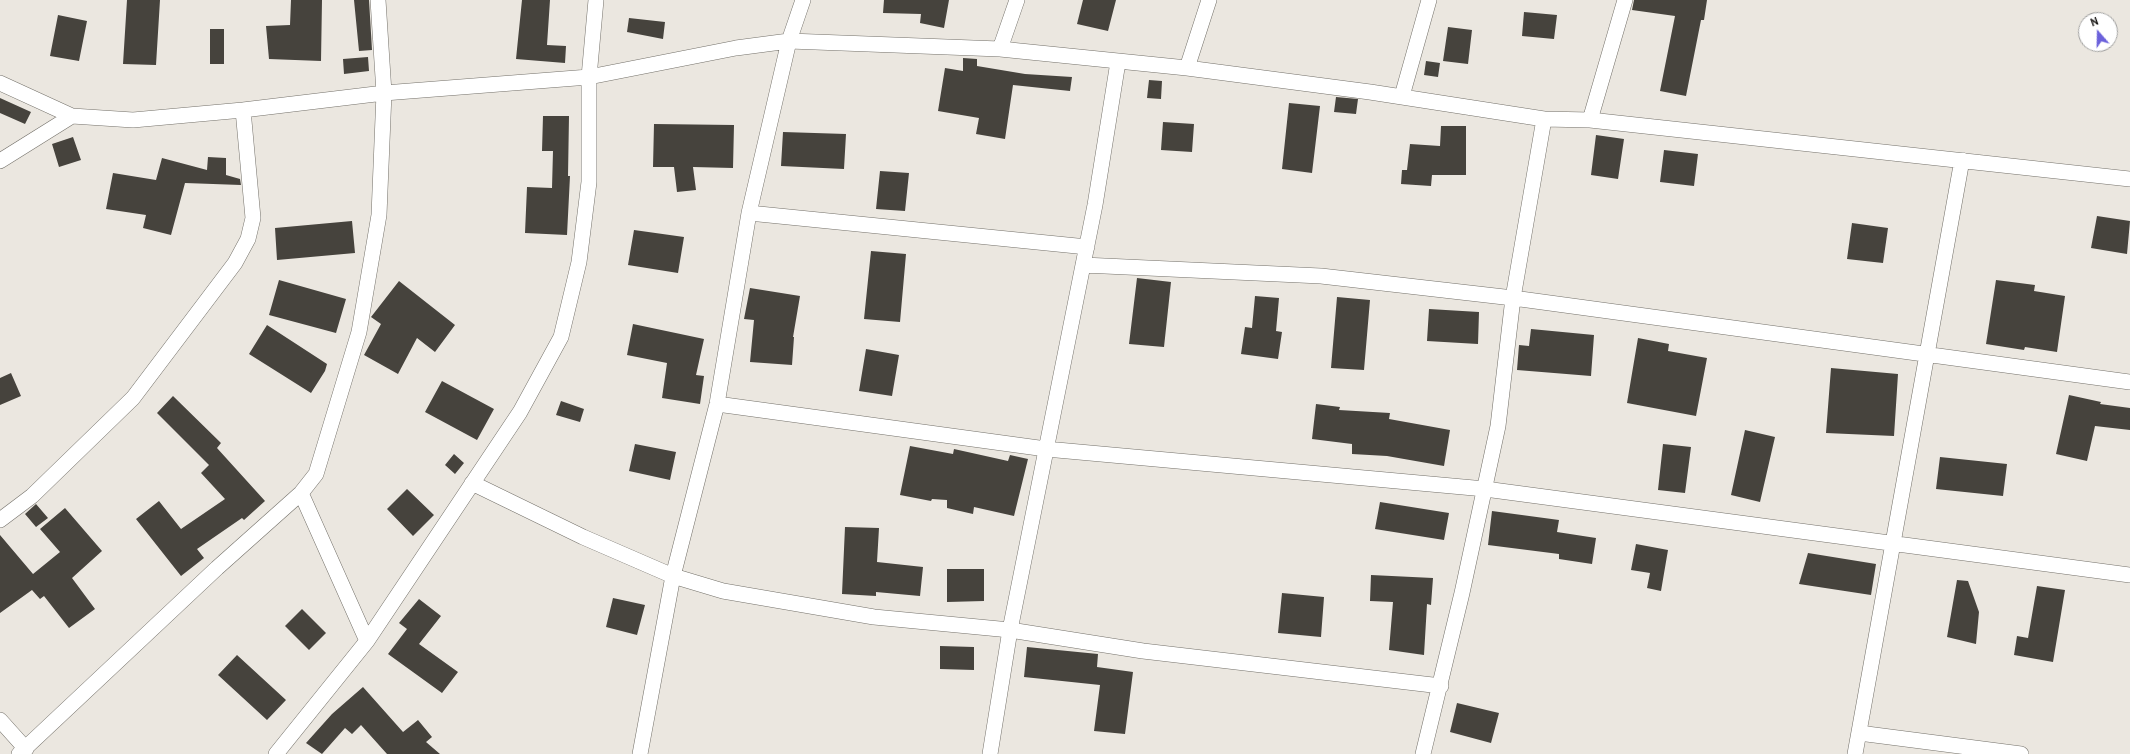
<!DOCTYPE html>
<style>
body{margin:0}
#map{position:relative;width:2130px;height:754px;overflow:hidden;background:#ebe7e0;font-family:"PT Sans",sans-serif}
canvas{display:block}
.north{position:absolute;left:2078px;top:12px;width:40px;height:40px;box-sizing:border-box;background:#fff;border:1px solid #a1a1a0;border-radius:50%;rotate:340deg;font-size:11px;font-weight:700;line-height:16px;text-align:center;color:#151311}
.north::after{content:'';display:block;margin:auto;width:14px;height:18px;background:#6b61db;clip-path:polygon(50% 0,100% 100%,50% 72%,0 100%)}
</style>
<div id="map">
<canvas width="2130" height="754"></canvas>
<div class="north">N</div>
</div>
<script>
const c = document.querySelector('canvas').getContext('2d');
c.lineJoin = 'round';
function fill(path, color) { c.fillStyle = color; c.fill(path, 'evenodd'); }
const poly = rows => new Path2D(rows.map(r => 'M' + r).join(''));
function stroke(path, color, width, dash) { c.strokeStyle = color; c.lineWidth = width; c.lineCap = dash ? 'butt' : 'round'; c.setLineDash(dash || []); c.stroke(path); }
fill(poly([
 [127,0,160,0,156,65,123,64],
 [291,0,322,0,321,61,269,59,266,26,290,25],
 [354,0,369,0,372,50,359,51],
 [522,0,550,0,547,45,566,46,565,63,516,59],
 [884,0,949,0,944,28,920,23,921,14,883,13],
 [1083,0,1116,0,1108,31,1077,24],
 [1634,0,1707,0,1704,20,1701,20,1686,96,1660,91,1675,16,1632,10],
 [1524,12,1557,15,1554,39,1522,36],
 [58,15,87,21,79,61,50,56],
 [629,18,665,22,663,39,627,32],
 [1448,27,1472,30,1468,64,1443,61],
 [210,29,224,29,224,64,210,64],
 [368,57,369,71,344,74,343,59],
 [963,58,977,59,977,66,1025,74,1072,77,1070,91,1013,85,1005,139,976,134,979,118,938,111,945,68,963,71],
 [1426,61,1440,63,1438,77,1424,75],
 [1149,80,1162,81,1161,99,1147,98],
 [1336,97,1358,99,1356,114,1334,112],
 [0,98,31,112,25,124,0,113],
 [1289,103,1320,106,1312,173,1282,169],
 [543,116,569,116,568,176,570,176,567,235,525,233,527,187,552,188,553,151,542,151],
 [1163,122,1194,124,1192,152,1161,150],
 [654,124,734,125,733,168,693,167,696,190,677,192,674,167,653,167],
 [1441,126,1466,126,1466,175,1432,175,1431,186,1401,184,1402,170,1407,170,1410,144,1440,146],
 [783,132,846,134,844,169,781,166],
 [1596,135,1624,139,1618,179,1591,175],
 [73,137,81,160,59,167,52,144],
 [1664,150,1698,154,1694,186,1660,182],
 [208,157,226,158,226,175,240,179,241,185,185,183,171,235,143,228,146,215,106,209,113,173,156,180,162,158,207,170],
 [880,171,909,173,905,211,876,209],
 [2097,216,2130,221,2127,254,2091,248],
 [352,221,355,253,277,260,275,228],
 [1852,223,1888,228,1883,263,1847,259],
 [634,230,684,237,678,273,628,265],
 [871,251,906,254,900,322,864,319],
 [1137,278,1171,282,1164,347,1129,344],
 [279,280,346,299,336,333,269,315],
 [1996,280,2035,285,2034,291,2065,296,2057,352,2025,347,2024,350,1986,344],
 [399,281,455,325,435,352,417,338,398,374,364,355,381,324,371,317],
 [750,288,800,296,793,337,794,337,792,365,750,362,754,320,744,319],
 [1255,296,1279,298,1276,331,1282,332,1278,359,1241,354,1245,327,1252,328],
 [1337,297,1370,300,1364,370,1331,368],
 [1429,309,1479,312,1478,344,1427,341],
 [633,324,704,339,696,375,704,376,700,404,662,398,667,363,627,355],
 [267,325,327,364,325,371,311,393,249,354],
 [1531,329,1594,335,1591,376,1517,370,1519,345,1529,346],
 [1638,338,1669,344,1668,351,1707,358,1696,416,1627,403],
 [866,349,899,355,892,396,859,391],
 [1831,368,1898,374,1894,436,1826,433],
 [11,373,21,396,0,405,0,378],
 [442,381,494,409,477,440,425,412],
 [2069,395,2101,402,2100,404,2130,408,2130,430,2095,426,2087,461,2056,454],
 [173,396,221,443,217,448,265,501,244,520,242,518,197,549,204,558,181,576,136,519,159,501,181,529,225,499,201,473,209,465,157,413],
 [561,401,584,409,580,422,556,415],
 [1316,404,1340,407,1339,410,1390,413,1389,419,1450,430,1444,466,1387,456,1352,454,1352,444,1312,439],
 [1745,430,1775,437,1760,502,1731,495],
 [635,444,676,452,670,480,629,471],
 [1663,444,1691,447,1685,493,1658,490],
 [910,446,953,454,954,449,1008,461,1010,455,1028,459,1014,516,974,507,973,514,947,508,947,500,932,499,931,501,900,495],
 [454,454,464,463,455,474,445,465],
 [1940,457,2007,464,2003,496,1936,489],
 [407,489,434,515,413,536,387,509],
 [1380,502,1449,513,1444,540,1375,529],
 [36,504,48,518,36,527,25,514],
 [65,508,102,551,72,578,95,609,69,628,44,596,40,599,32,590,0,613,0,535,33,574,60,552,40,529],
 [1492,511,1559,520,1557,532,1596,538,1592,564,1559,559,1559,554,1488,545],
 [845,527,879,528,877,562,923,567,920,596,876,592,876,596,842,594],
 [1636,544,1668,550,1661,591,1647,588,1650,573,1631,570],
 [1808,553,1876,564,1871,595,1799,584],
 [947,569,984,569,984,601,947,602],
 [1371,575,1433,578,1431,605,1427,604,1424,655,1389,650,1393,602,1370,601],
 [1957,580,1968,581,1979,612,1976,644,1947,637],
 [2037,586,2065,590,2053,662,2014,655,2017,636,2028,638],
 [1282,593,1324,597,1321,637,1278,633],
 [613,598,645,605,637,635,606,627],
 [419,599,441,616,419,644,458,672,442,693,388,654,407,629,399,623],
 [302,609,326,633,309,650,285,626],
 [940,646,974,647,974,670,940,669],
 [1027,647,1098,654,1097,667,1133,672,1125,734,1094,731,1100,685,1024,677],
 [237,655,286,700,267,720,218,675],
 [363,687,403,732,418,720,432,737,426,742,440,754,387,754,361,725,352,734,345,728,322,754,306,743,332,714],
 [1457,703,1499,713,1491,743,1450,732]
]), '#46433d');
const street = poly([
 [803,0,789,41,749,213,717,404,673,576,723,591,874,617,1010,630,1143,651,1441,686],
 [1000,49,1017,0],
 [1187,68,1209,0],
 [0,83,72,116,133,120,243,110,384,93,589,77,736,48,789,41,1000,49,1187,68,1370,92,1544,119,1590,120,2130,179],
 [1402,96,1429,0],
 [1590,120,1625,0],
 [0,161,72,116],
 [749,213,1087,247],
 [1083,265,1321,276,1513,298,2130,382],
 [717,404,1046,449,1485,489,2130,575],
 [472,483,583,537,673,576,640,754],
 [301,493,367,641],
 [0,520,32,496,133,398,235,263,248,239,253,218,243,110],
 [0,720,26,749],
 [1859,733,2021,754],
 [19,754,217,568,301,493,316,474,359,332,379,215,384,93,378,0],
 [276,754,367,641,520,412,561,337,579,262,589,182,589,77,596,0],
 [990,754,1010,630,1095,205,1118,62],
 [1423,754,1462,593,1498,426,1513,298,1544,119],
 [1855,754,1962,160]
]);
stroke(street, '#74716a', 16);
stroke(street, '#fff', 15);
</script>
